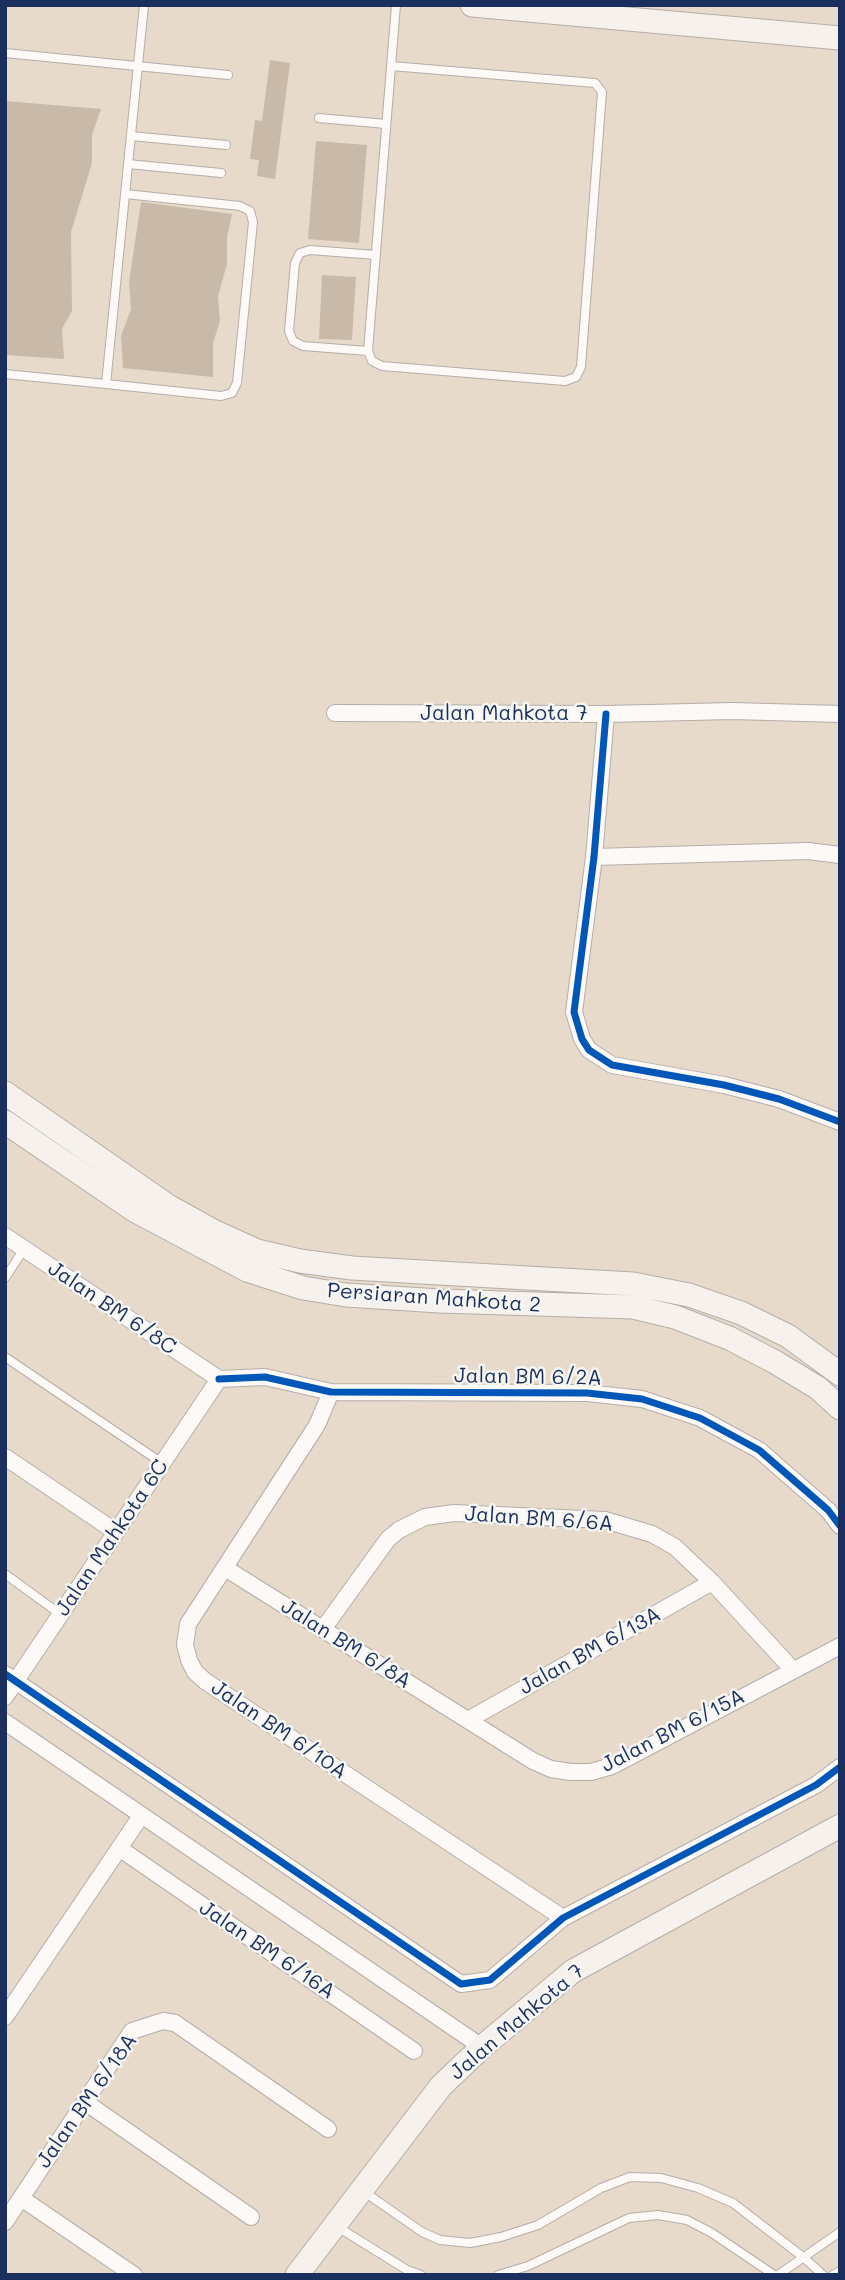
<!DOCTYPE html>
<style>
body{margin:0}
#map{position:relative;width:845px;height:2280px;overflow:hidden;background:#e8dacb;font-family:Mali,sans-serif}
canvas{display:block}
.frame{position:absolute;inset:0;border:7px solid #1b2f5e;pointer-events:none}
</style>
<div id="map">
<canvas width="845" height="2280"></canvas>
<div class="frame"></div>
</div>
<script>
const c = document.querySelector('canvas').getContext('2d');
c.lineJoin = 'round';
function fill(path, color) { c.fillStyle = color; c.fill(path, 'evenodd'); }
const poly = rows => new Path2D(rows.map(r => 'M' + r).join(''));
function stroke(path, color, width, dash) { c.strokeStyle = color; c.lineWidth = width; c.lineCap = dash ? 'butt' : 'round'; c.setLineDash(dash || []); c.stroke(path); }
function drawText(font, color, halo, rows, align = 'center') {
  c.font = font + ' Mali,sans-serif'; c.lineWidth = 5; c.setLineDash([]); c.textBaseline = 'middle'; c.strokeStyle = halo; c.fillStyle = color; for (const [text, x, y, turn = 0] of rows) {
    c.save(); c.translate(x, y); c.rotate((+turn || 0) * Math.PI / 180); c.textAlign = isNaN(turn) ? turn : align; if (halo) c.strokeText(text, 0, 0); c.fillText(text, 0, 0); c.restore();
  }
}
fill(poly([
 [270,60,290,63,275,179,257,176,259,160,250,159,255,120,262,121],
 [5,101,101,109,92,135,92,163,71,232,72,311,62,329,64,359,5,355],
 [316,141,367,145,359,243,308,239],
 [141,202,232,214,227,237,227,264,218,296,220,321,213,343,213,377,123,368,121,336,131,309,129,282],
 [322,275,356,277,352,340,319,339]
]), '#c8b9a8');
const lane = poly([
 [5,53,228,75],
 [391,66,595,83,602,92,581,367,576,377,565,381,382,366,372,361,368,351,396,5],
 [319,118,386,124],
 [131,136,226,145],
 [128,164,221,173],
 [368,351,303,346,293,341,289,331,295,263,300,253,310,250,376,255],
 [5,374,106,384,144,5],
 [106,384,221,396,232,393,237,383,253,222,250,211,240,206,125,194],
 [5,1278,24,1249],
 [5,1357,162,1463],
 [5,1574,60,1614],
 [363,2191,422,2232,440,2240,470,2243,501,2237,538,2225,601,2188,630,2177,661,2178,698,2188,733,2203,803,2257,823,2275],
 [336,2226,407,2270,421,2275],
 [498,2275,528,2266,629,2218,658,2215,687,2220,712,2233,774,2275],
 [778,2275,840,2232],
 [833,2275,840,2271]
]);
const street = poly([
 [335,713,606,714,733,711,840,714],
 [606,714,594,857,574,1012,582,1039,589,1050,612,1065,724,1085,779,1099,840,1122],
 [594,857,808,851,840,855],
 [5,1236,219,1379],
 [219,1379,265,1377,331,1392,587,1393,642,1399,700,1418,759,1450,828,1510,840,1526],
 [331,1392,317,1425,188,1624,185,1645,189,1660,195,1672,205,1681,563,1918],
 [5,1457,116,1532],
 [225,1568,533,1761,551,1769,571,1772,591,1772,612,1766,840,1646],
 [323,1629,388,1539,399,1530,425,1517,454,1513,605,1520,652,1534,675,1547,712,1582,793,1670],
 [5,1674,461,1984,490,1980,563,1918,816,1785,840,1767],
 [5,1697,219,1379],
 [468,1720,712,1582],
 [5,1722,482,2047],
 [119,1848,414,2051],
 [5,2017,141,1816],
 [85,2102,251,2217],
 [21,2198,134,2275],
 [5,2222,132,2031,163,2021,175,2023,328,2129]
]);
const secondary = poly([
 [472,5,840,38],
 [5,1093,168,1206,215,1232,257,1251,300,1261,352,1268,633,1284,689,1295,741,1313,788,1336,840,1374],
 [5,1122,134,1210,247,1270,303,1288,346,1295,439,1301,633,1307,675,1317,729,1338,775,1362,818,1388,840,1408],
 [297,2275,441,2086,482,2047,573,1971,840,1826]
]);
stroke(lane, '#b4ada8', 10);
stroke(street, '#b4ada8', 18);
stroke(secondary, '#b4ada8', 25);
stroke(lane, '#fcf9f7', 8);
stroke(street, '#fcf9f7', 16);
stroke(secondary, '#f6f1ec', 23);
stroke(poly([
 [606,714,594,857,574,1012,582,1039,589,1050,612,1065,724,1085,779,1099,840,1122],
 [219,1379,265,1377,331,1392,587,1393,642,1399,700,1418,759,1450,828,1510,840,1526],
 [5,1674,461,1984,490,1980,563,1918,816,1785,840,1767]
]), '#0057b8', 7);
drawText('21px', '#1b2f5e', '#f6f6f2', [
 ["Jalan Mahkota 7",504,714],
 ["Persiaran Mahkota 2",434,1298,4],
 ["Jalan BM 6/8C",112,1308,34],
 ["Jalan BM 6/2A",528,1377,1],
 ["Jalan BM 6/6A",539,1519,4],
 ["Jalan Mahkota 6C",112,1538,-56],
 ["Jalan BM 6/8A",346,1644,32],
 ["Jalan BM 6/13A",590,1651,-29],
 ["Jalan BM 6/10A",279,1730,34],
 ["Jalan BM 6/15A",673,1731,-27],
 ["Jalan BM 6/16A",267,1950,34],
 ["Jalan Mahkota 7",517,2022,-40],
 ["Jalan BM 6/18A",87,2101,-55]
]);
</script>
